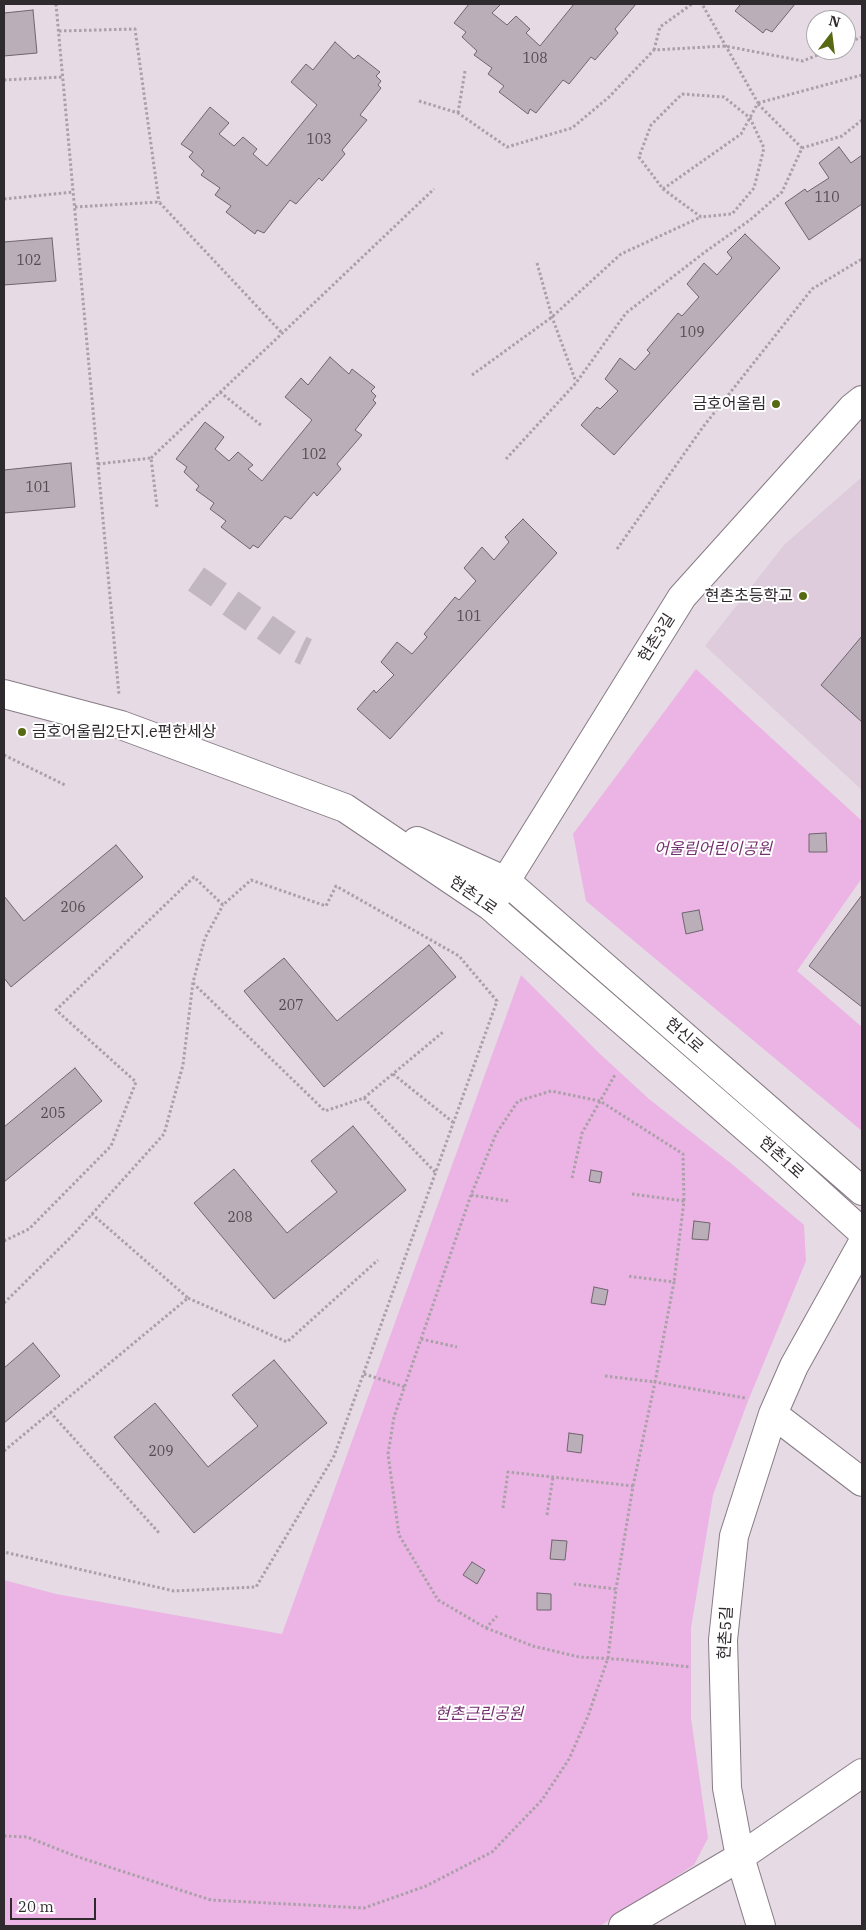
<!DOCTYPE html>
<meta charset="utf-8">
<style>
body{margin:0}
#map{position:relative;width:866px;height:1930px;overflow:hidden;background:#e6dae4;font-family:"IBM Plex Serif",serif}
canvas{display:block}
.frame{position:absolute;inset:0;border:5px solid #2f2a2e;pointer-events:none}
.north{position:absolute;left:806px;top:10px;width:50px;height:50px;box-sizing:border-box;background:#fff;border:1px solid #acaaab;border-radius:50%;rotate:15deg;font-size:14px;font-weight:700;line-height:20px;text-align:center;color:#2f2a2e}
.north::after{content:'';display:block;margin:auto;width:18px;height:22px;background:#576913;clip-path:polygon(50% 0,100% 100%,50% 72%,0 100%)}
.scale{position:absolute;left:10px;top:1898px;width:86px;height:22px;box-sizing:border-box;border:2px solid #2f2a2e;border-top:0;padding-left:6px;font-size:15px;line-height:18px;white-space:nowrap;color:#2f2a2e;-webkit-text-stroke:4px #fff;paint-order:stroke}
</style>
<div id="map">
<canvas width="866" height="1930"></canvas>
<div class="frame"></div>
<div class="north">N</div>
<div class="scale">20 m</div>
</div>
<script>
const c = document.querySelector('canvas').getContext('2d');
c.lineJoin = 'round';
function fill(path, color) { c.fillStyle = color; c.fill(path, 'evenodd'); }
const poly = rows => new Path2D(rows.map(r => 'M' + r).join(''));
function stroke(path, color, width, dash) { c.strokeStyle = color; c.lineWidth = width; c.lineCap = dash ? 'butt' : 'round'; c.setLineDash(dash || []); c.stroke(path); }
function drawText(font, color, halo, rows, align = 'center') {
  c.font = font + ' "IBM Plex Serif","Noto Sans KR",serif'; c.lineWidth = 4; c.setLineDash([]); c.textBaseline = 'middle'; c.strokeStyle = halo; c.fillStyle = color; for (const [text, x, y, turn = 0] of rows) {
    c.save(); c.translate(x, y); c.rotate((+turn || 0) * Math.PI / 180); c.textAlign = isNaN(turn) ? turn : align; if (halo) c.strokeText(text, 0, 0); c.fillText(text, 0, 0); c.restore();
  }
}
fill(poly([
 [862,477,862,790,705,646,784,545]
]), '#decbdb');
fill(poly([
 [696,669,862,821,862,878,797,971,862,1027,862,1131,586,901,573,834],
 [521,975,599,1053,649,1099,733,1165,804,1225,806,1261,748,1401,713,1495,691,1628,691,1718,708,1838,694,1865,600,1926,4,1926,4,1580,56,1594,282,1634]
]), '#ecb4e5');
const building = poly([
 [469,4,501,4,492,13,507,25,516,16,530,29,526,33,540,46,574,4,636,4,615,29,618,33,595,60,591,57,569,84,563,80,536,113,530,109,528,114,499,92,504,86,488,74,492,68,474,55,477,51,462,37,466,32,454,23,469,4],
 [738,4,795,4,772,32,766,29,763,33,735,11,740,5,738,4],
 [33,10,37,53,4,56,4,13,33,10],
 [335,42,354,59,358,55,380,72,376,76,381,81,378,85,381,88,360,115,367,120,342,150,345,154,322,181,319,178,296,204,290,200,264,233,257,230,255,234,226,212,231,206,215,195,220,188,201,175,204,171,189,157,193,152,181,144,210,107,229,123,219,134,234,146,243,137,257,149,253,154,267,166,317,105,291,82,306,64,313,70,335,42],
 [839,147,851,163,862,155,862,204,809,240,785,203,805,189,807,192,829,178,819,163,839,147],
 [745,234,780,268,614,455,581,425,597,407,600,409,618,391,605,379,620,358,635,370,650,353,647,350,678,313,682,316,699,297,687,284,704,263,717,275,732,258,727,252,745,234],
 [52,238,56,281,4,285,4,242,52,238],
 [330,357,349,374,352,369,375,387,371,391,376,396,373,400,376,403,355,430,362,435,337,464,341,469,317,496,314,492,291,519,285,516,258,548,253,545,250,549,221,527,226,521,210,509,214,503,196,490,199,486,184,472,187,467,176,459,205,422,224,437,215,449,229,461,238,452,253,465,248,469,262,481,312,420,285,397,301,378,308,385,330,357],
 [71,463,75,507,4,513,4,470,71,463],
 [523,519,557,553,390,739,357,709,374,690,376,693,394,675,381,662,397,642,412,654,427,637,424,634,455,597,459,600,476,581,464,568,482,547,494,560,509,542,505,537,523,519],
 [862,636,862,722,821,685,862,636],
 [826,833,827,852,809,852,809,834,826,833],
 [116,845,143,877,11,987,4,978,4,896,24,921,116,845],
 [862,895,862,1007,809,966,862,895],
 [699,910,703,930,686,934,682,913,699,910],
 [429,945,456,977,324,1087,244,991,284,958,337,1021,429,945],
 [75,1068,102,1101,4,1182,4,1127,75,1068],
 [353,1126,406,1190,274,1299,194,1203,234,1169,287,1233,337,1192,311,1161,353,1126],
 [591,1170,602,1172,600,1183,589,1181,591,1170],
 [694,1221,710,1223,708,1240,692,1239,694,1221],
 [594,1287,608,1290,605,1305,591,1303,594,1287],
 [33,1343,60,1376,4,1423,4,1368,33,1343],
 [274,1360,327,1423,194,1533,114,1437,155,1403,208,1467,258,1426,232,1395,274,1360],
 [569,1433,583,1435,581,1453,567,1451,569,1433],
 [552,1540,567,1541,565,1560,550,1559,552,1540],
 [472,1562,485,1570,477,1584,463,1575,472,1562],
 [537,1593,551,1594,551,1610,537,1610,537,1593]
]);
fill(building, '#baaeb8');
stroke(building, '#70656e', 1);
stroke(poly([
 [196,579,289,644,306,652]
]), '#c1b7c0', 28, [28, 14]);
const minor = poly([
 [4,694,121,725,345,808,490,906,775,1153,862,1232],
 [417,841,506,881,862,1191],
 [497,895,682,597,852,408,862,400],
 [773,1414,862,1482],
 [623,1926,740,1857,862,1773],
 [761,1926,740,1857,727,1788,723,1640,734,1536,773,1414,794,1366,862,1244]
]);
stroke(minor, '#877c85', 30);
stroke(poly([
 [56,4,119,695],
 [59,31,135,29,159,202],
 [846,43,862,37],
 [654,50,660,27,692,4],
 [4,80,63,77],
 [682,94,724,97,750,118,764,148,754,188,732,214,701,217,663,189,639,157,651,125,682,94],
 [419,101,458,113,507,147,572,128,609,97,654,50,725,46,803,61,830,50],
 [758,103,862,75],
 [758,104,802,148],
 [458,113,465,71],
 [663,189,741,134,758,103,702,4],
 [4,199,73,192],
 [75,207,159,202,282,333],
 [537,263,552,317,576,382],
 [472,375,552,317,621,254,701,217],
 [220,392,262,426],
 [151,458,434,189],
 [506,459,576,383,626,313,705,252,750,220,782,192,802,148,842,136,862,120],
 [98,464,151,458,157,507],
 [617,549,703,427,812,289,862,259],
 [4,755,65,785],
 [193,983,325,1111,364,1098,436,1173],
 [393,1074,454,1123],
 [364,1098,443,1032],
 [572,1178,582,1133,616,1073],
 [632,1194,684,1201,674,1282],
 [471,1195,394,1417,388,1454,399,1535,438,1600,486,1628,497,1616],
 [508,1201,471,1195,496,1134,518,1101,551,1091,600,1101,683,1154,684,1201],
 [4,1241,29,1229,111,1146,136,1082,56,1010,194,877,223,905,251,880,326,906,336,886,459,956,497,1001,334,1456,256,1587,174,1591,4,1552],
 [188,1298,287,1342,378,1260],
 [4,1303,74,1234,164,1134,183,1065,193,982,205,938,223,905],
 [421,1339,457,1347],
 [364,1374,405,1387],
 [605,1376,655,1382,674,1282,627,1276],
 [50,1412,160,1534],
 [4,1451,188,1298,92,1214],
 [633,1486,655,1382,745,1398],
 [503,1508,508,1472,633,1486,616,1589],
 [547,1515,553,1477],
 [486,1628,533,1646,579,1657,616,1659,691,1667],
 [4,1836,27,1837,75,1856,211,1900,364,1908,426,1886,492,1852,542,1800,569,1759,588,1716,608,1658,616,1589,574,1584]
]), '#aaa0a8', 3, [2.5, 2.5]);
stroke(minor, '#fff', 28);
for (const [x, y, r, color] of [
 [776,404,5,"#576913"],
 [803,596,5,"#576913"],
 [22,732,5,"#576913"]
]) { const dot = new Path2D(); dot.arc(x, y, r, 0, 2 * Math.PI); c.fillStyle = color; c.fill(dot); stroke(dot, '#fff', 2); }
drawText('14px', '#524b50', null, [
 ["108",535,59],
 ["103",319,140],
 ["110",827,198],
 ["102",29,261],
 ["109",692,333],
 ["102",314,455],
 ["101",38,488],
 ["101",469,617],
 ["206",73,908],
 ["207",291,1006],
 ["205",53,1114],
 ["208",240,1218],
 ["209",161,1452]
]);
drawText('16px', '#2f2a2e', '#fff', [
 ["금호어울림",766,404],
 ["현촌초등학교",793,596],
 ["금호어울림2단지.e편한세상",32,732,"left"]
], 'right');
drawText('16px', '#2f2a2e', '#fff', [
 ["현촌3길",657,638,-58],
 ["현촌1로",473,896,35],
 ["현신로",684,1036,41],
 ["현촌1로",781,1158,42],
 ["현촌5길",726,1633,-87]
]);
drawText('italic 16px', '#742f6f', '#fff', [
 ["어울림어린이공원",713,849],
 ["현촌근린공원",479,1714]
]);
</script>
